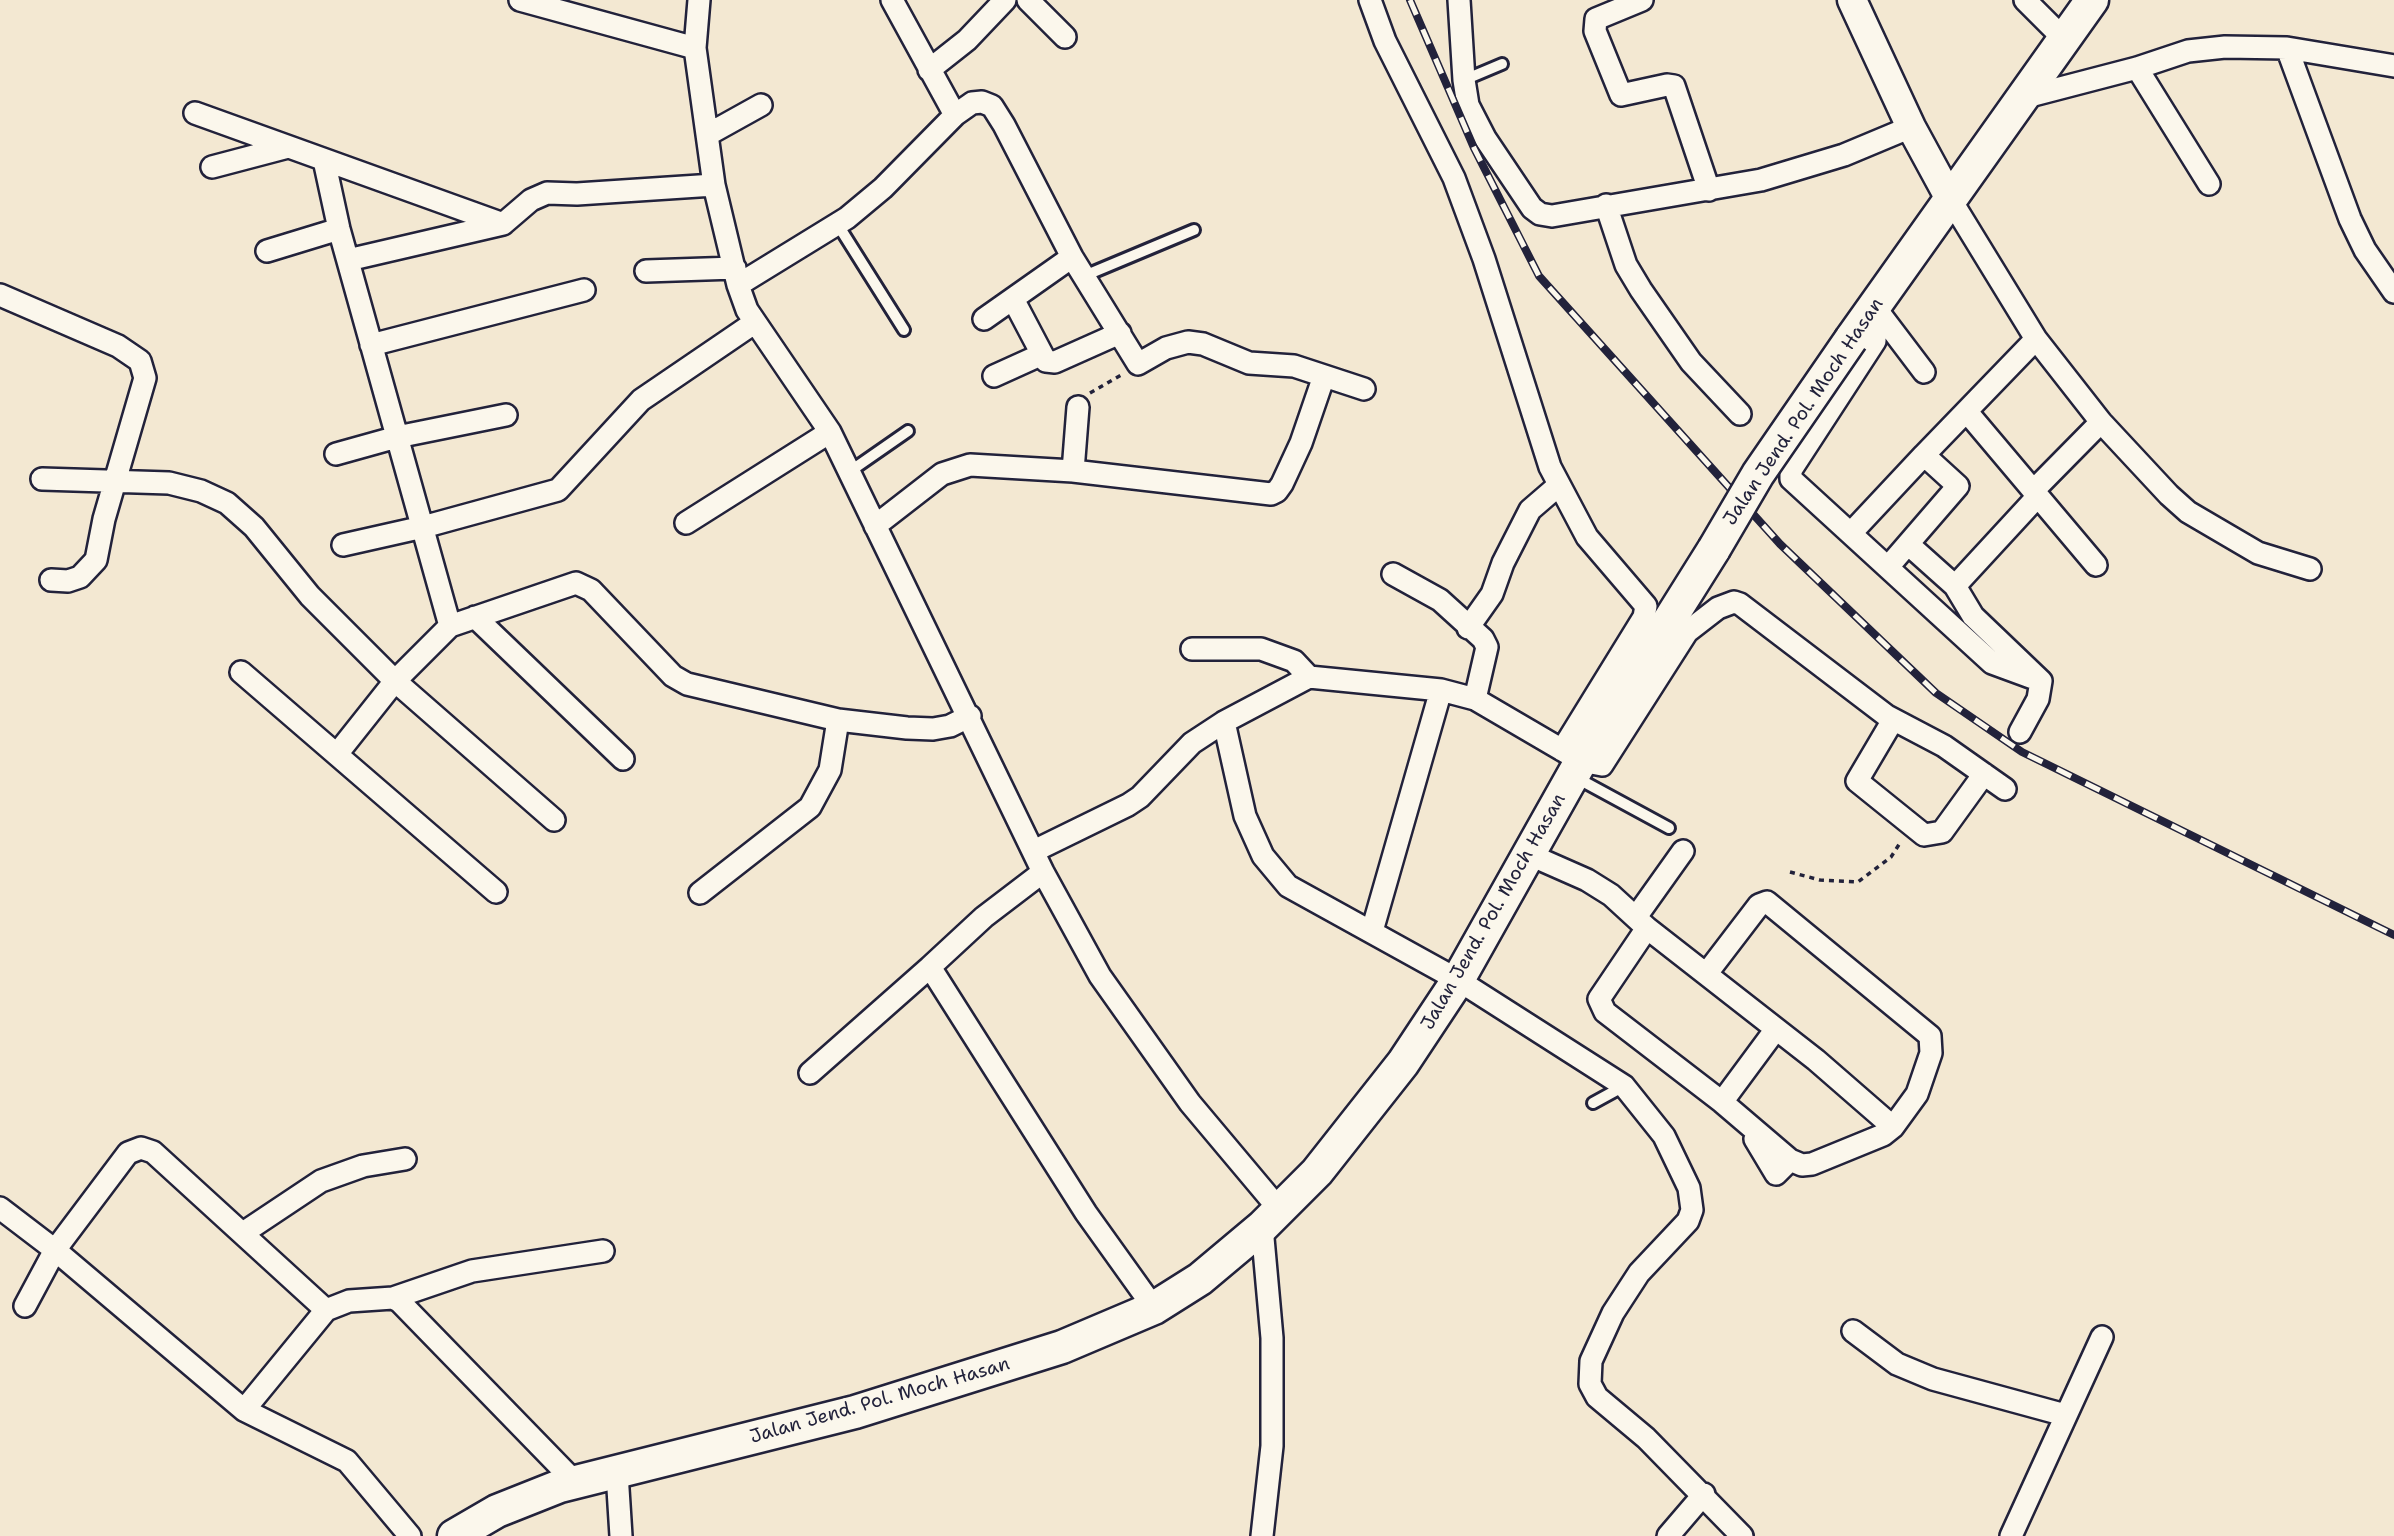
<!DOCTYPE html>
<style>
body{margin:0}
canvas{display:block;background:#f3e8d2}
</style>
<canvas width="2394" height="1536"></canvas>
<script>
const c = document.querySelector('canvas').getContext('2d');
c.lineJoin = 'round';
const poly = rows => new Path2D(rows.map(r => 'M' + r).join(''));
function stroke(path, color, width, dash) { c.strokeStyle = color; c.lineWidth = width; c.lineCap = dash ? 'butt' : 'round'; c.setLineDash(dash || []); c.stroke(path); }
function drawText(font, color, halo, rows, align = 'center') {
  c.font = font + ' "Shantell Sans",sans-serif'; c.lineWidth = 6; c.setLineDash([]); c.textBaseline = 'middle'; c.strokeStyle = halo; c.fillStyle = color; for (const [text, x, y, turn = 0] of rows) {
    c.save(); c.translate(x, y); c.rotate((+turn || 0) * Math.PI / 180); c.textAlign = isNaN(turn) ? turn : align; if (halo) c.strokeText(text, 0, 0); c.fillText(text, 0, 0); c.restore();
  }
}
const service = poly([
 [1464,80,1502,64],
 [838,225,904,330],
 [1084,276,1194,230],
 [849,472,908,431],
 [1575,777,1669,828],
 [1593,1103,1624,1086]
]);
const minor = poly([
 [520,0,695,48],
 [699,0,695,48,714,185,738,285,747,310,830,432,1043,872,1100,976,1190,1103,1279,1209],
 [892,0,955,115],
 [1028,0,1065,37],
 [1370,0,1385,41,1454,178,1484,259,1550,467,1587,537,1646,606,1644,617,1562,750],
 [1459,0,1464,80,1468,105,1485,138,1532,208,1540,214,1552,216,1761,180,1844,155,1911,127],
 [1642,0,1596,19,1595,31,1621,95,1667,85,1674,86,1709,190],
 [2025,0,2064,39],
 [2287,48,2350,219,2365,250,2394,292],
 [2137,68,2209,184],
 [929,70,967,40,1005,0],
 [2022,98,2137,68,2188,51,2225,47,2287,48,2394,66],
 [195,113,503,224],
 [707,135,761,105],
 [324,160,339,229,450,626],
 [212,167,288,147],
 [1949,197,2036,339,2101,422,2169,495,2188,512,2258,553,2310,569],
 [1606,205,1626,265,1641,290,1691,362,1740,414],
 [267,251,339,229],
 [348,260,503,224,531,200,547,193,577,194,714,185],
 [646,271,735,268],
 [738,285,847,218,883,188,955,115,972,103,982,102,992,106,1004,125,1072,257,1138,364,1166,348,1188,342,1203,344,1249,363,1294,366,1364,389],
 [0,295,118,346,140,361,145,378,104,519,96,560,80,577,68,581,51,580],
 [1013,299,1043,356],
 [1874,306,1924,372],
 [984,319,1072,257],
 [1863,322,1875,334,1875,341,1791,470,1791,479,1992,663,2041,681],
 [371,345,584,290],
 [994,376,1036,357,1043,356,1046,361,1055,362,1120,333],
 [1967,412,2096,565],
 [336,454,397,437,506,415],
 [1924,455,2036,339],
 [1073,471,1078,407],
 [42,479,169,483,201,491,227,503,254,527,310,596,395,681,554,820],
 [2033,491,2101,422],
 [686,523,830,432],
 [875,526,942,474,970,465,1073,471,1271,494,1277,491,1282,484,1301,443,1324,376],
 [1851,533,1924,455,1958,486,1888,567],
 [1908,544,1955,586],
 [343,545,423,527,558,490,641,400,754,323],
 [1393,574,1440,600,1483,639,1487,647,1475,699],
 [475,617,623,759],
 [1468,628,1492,594,1503,563,1530,510,1559,485],
 [1192,649,1261,649,1294,661,1309,677],
 [241,672,496,892],
 [1893,720,1857,781,1924,835,1942,832,1984,774],
 [1224,722,1245,816,1263,856,1288,886,1458,980,1624,1086,1664,1136,1689,1188,1692,1210,1688,1221,1639,1273,1613,1313,1591,1361,1590,1384,1597,1397,1646,1438,1742,1536],
 [2020,732,2038,699,2041,681,1973,616,1955,586,2038,496],
 [337,754,395,681,450,626,576,583,591,590,673,676,687,684,838,720,907,728,933,729,950,726,970,716],
 [1034,851,1128,805,1140,797,1192,743,1224,722,1309,677,1441,690,1475,699,1581,761,1602,765,1687,632,1718,608,1734,602,1740,604,1887,716,1944,746,2005,789],
 [1528,854,1587,880,1611,895,1647,928,1816,1060,1893,1127,1883,1135,1812,1164,1802,1165,1790,1160,1722,1102,1605,1012,1599,999,1647,928],
 [1043,872,984,917,930,967,1086,1213,1154,1308],
 [700,893,810,807,830,770,838,720],
 [1636,917,1683,851],
 [1372,931,1441,690],
 [1707,973,1759,905,1767,902,1930,1036,1931,1053,1917,1094,1893,1127],
 [810,1073,930,967],
 [1722,1102,1776,1029],
 [1755,1139,1776,1174,1790,1160],
 [0,1208,55,1250,244,1410,347,1461,410,1536],
 [1262,1227,1272,1338,1272,1446,1262,1536],
 [243,1233,321,1181,363,1166,405,1159],
 [393,1298,472,1271,603,1251],
 [25,1306,55,1250,128,1153,141,1148,153,1152,326,1310],
 [1853,1331,1897,1364,1933,1379,2065,1415],
 [244,1410,326,1310,349,1301,393,1298,399,1301,575,1482],
 [617,1473,621,1536],
 [1668,1536,1704,1494],
 [2011,1536,2102,1337]
]);
const tertiary = poly([
 [1852,0,1911,127,1949,197]
]);
const secondary = poly([
 [1851,339,2092,0],
 [454,1536,497,1511,560,1486,855,1412,1062,1347,1154,1308,1200,1279,1262,1227,1317,1172,1403,1063,1458,980,1581,761,1714,549]
]);
stroke(service, '#22223b', 16);
stroke(minor, '#22223b', 26);
stroke(tertiary, '#22223b', 33);
stroke(secondary, '#22223b', 37);
stroke(poly([
 [1090,393,1123,374],
 [1790,872,1820,880,1858,882,1891,857,1900,843]
]), '#22223b', 3.5, [5, 5]);
stroke(service, '#fbf7ec', 10);
stroke(minor, '#fbf7ec', 21);
stroke(tertiary, '#fbf7ec', 28);
stroke(secondary, '#fbf7ec', 32);
const rail = poly([
 [1410,0,1474,148,1539,276,1780,544,1936,693,2022,752,2394,935]
]);
stroke(rail, '#22223b', 8);
stroke(rail, '#fbf7ec', 5, [16]);
const secondaryBridge = poly([
 [1714,549,1758,474,1851,339]
]);
stroke(secondaryBridge, '#22223b', 37, []);
stroke(secondaryBridge, '#fbf7ec', 32);
drawText('19px', '#22223b', '#fbf7ec', [
 ["Jalan Jend. Pol. Moch Hasan",1804,412,-56],
 ["Jalan Jend. Pol. Moch Hasan",1494,912,-60],
 ["Jalan Jend. Pol. Moch Hasan",880,1401,-16]
]);
</script>
